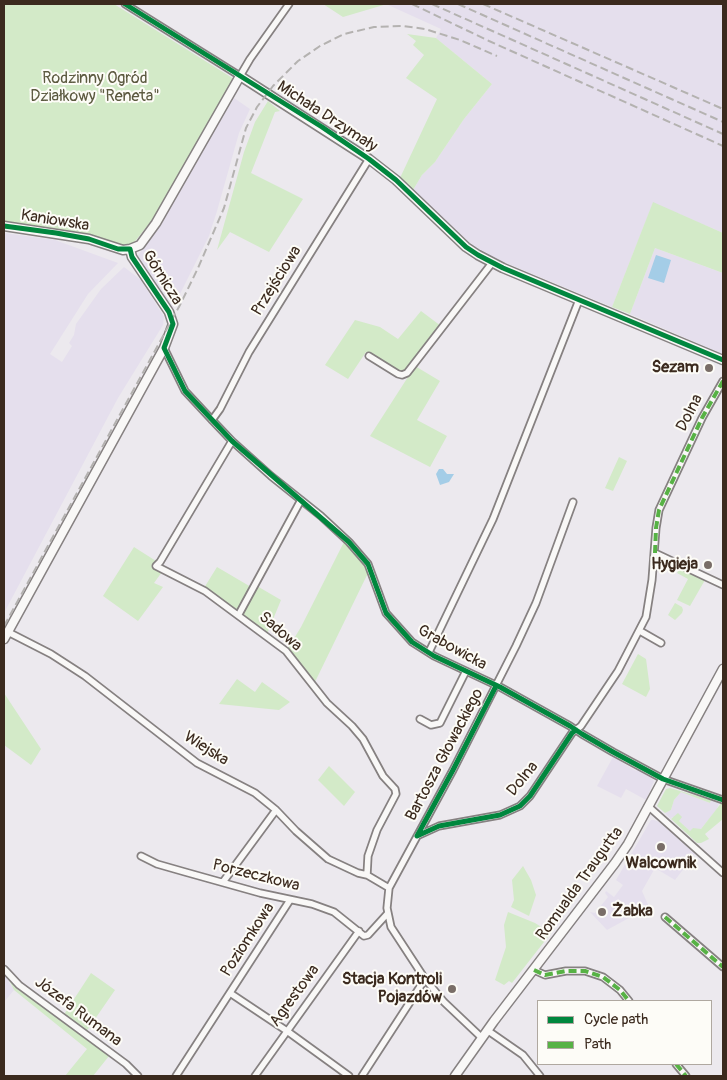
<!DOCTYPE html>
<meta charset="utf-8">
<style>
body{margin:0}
#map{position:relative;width:727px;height:1080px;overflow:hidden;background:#ece9ee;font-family:Pangolin,sans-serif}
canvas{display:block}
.frame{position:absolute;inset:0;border:5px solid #3b2a1e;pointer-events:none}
.legend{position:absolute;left:537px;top:1000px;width:175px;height:65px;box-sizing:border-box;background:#fdfcf7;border:1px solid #afa8a0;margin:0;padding:6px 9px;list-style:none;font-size:15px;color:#3b2a1e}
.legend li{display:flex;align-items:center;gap:10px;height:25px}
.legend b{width:25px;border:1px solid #afa8a0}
</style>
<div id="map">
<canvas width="727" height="1080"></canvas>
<div class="frame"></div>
<ul class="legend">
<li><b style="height:6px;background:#00873e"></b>Cycle path</li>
<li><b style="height:6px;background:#57b245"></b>Path</li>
</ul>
</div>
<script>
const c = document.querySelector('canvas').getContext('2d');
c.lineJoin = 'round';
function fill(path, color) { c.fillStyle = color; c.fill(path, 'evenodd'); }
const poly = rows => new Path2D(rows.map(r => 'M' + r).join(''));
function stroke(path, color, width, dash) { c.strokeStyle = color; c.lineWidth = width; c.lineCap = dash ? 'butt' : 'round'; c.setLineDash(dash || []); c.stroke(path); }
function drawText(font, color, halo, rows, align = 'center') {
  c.font = font + ' Pangolin,sans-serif'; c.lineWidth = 4; c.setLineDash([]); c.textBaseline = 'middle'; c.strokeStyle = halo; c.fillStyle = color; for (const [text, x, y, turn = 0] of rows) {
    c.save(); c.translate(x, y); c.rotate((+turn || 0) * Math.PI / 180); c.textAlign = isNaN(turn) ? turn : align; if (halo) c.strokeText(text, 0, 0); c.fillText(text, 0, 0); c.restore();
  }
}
fill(poly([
 [386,4,723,4,723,233,653,203,612,307,480,252,413,190,422,175,435,162,464,119,492,84,436,38,441,29],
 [234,98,250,109,239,133,217,211,209,236,173,308,138,256],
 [4,233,55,240,118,263,88,294,50,354,62,362,72,346,69,343,74,335,76,324,101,289,124,267,141,280,164,317,163,325,118,398,4,613],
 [655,248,723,273,723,354,630,314],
 [613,757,636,771,637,769,651,776,650,777,654,781,646,800,626,789,621,798,597,786],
 [681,792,710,803,711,800,719,803,717,809,701,829,690,831,679,821,672,817,671,819,665,813,671,810,674,800],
 [651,820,654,820,659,822,695,854,675,880,655,868,642,891,649,907,607,930,590,912,595,913,608,897,605,893,606,891,614,897,623,885,616,880],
 [4,974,14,990,4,1002]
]), '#e5dfed');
fill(poly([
 [4,4,114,4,234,79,152,220,129,249,87,234,4,222],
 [323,4,387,4,343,17],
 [407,34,436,38,492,84,464,119,435,162,422,175,413,190,400,178,437,99,406,78,424,55,413,45,416,41],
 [268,101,280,111,275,112,251,173,303,199,269,252,230,232,217,250,244,152,255,122],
 [653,202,723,233,723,273,655,248,630,314,612,307],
 [421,311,441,326,403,372,397,372,366,352,348,379,325,365,355,320,380,327,398,339],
 [415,366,440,381,417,420,447,436,430,467,370,436],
 [619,457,627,461,613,491,605,488],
 [344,542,363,562,368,573,314,684,287,650,301,627],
 [134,547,156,561,152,567,162,572,154,583,163,587,138,621,103,596],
 [217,567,251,587,238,610,204,588],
 [680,567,705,580,690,606,677,600,688,579,677,573],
 [257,586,281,600,267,634,244,616,242,612],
 [675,603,682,607,683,610,682,613,675,620,668,615],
 [638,654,646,659,650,689,646,697,622,684],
 [237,679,255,692,262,682,290,702,279,710,219,704],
 [4,693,41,749,31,765,4,745],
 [329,766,355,792,344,806,318,780],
 [670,788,711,800,710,803,681,792,674,800,671,810,665,813,657,806,666,789],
 [722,802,723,819,705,834,709,839,701,843,697,843,671,819,678,813,682,817,679,821,690,831,693,828,701,829],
 [523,866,531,880,536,895,529,916,511,907,514,900,512,880],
 [508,912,535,923,551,933,512,983,509,981,504,985,495,980,506,947,504,925],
 [91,973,115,990,86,1032,63,1016],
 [8,978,109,1056,93,1076,65,1076,87,1049,14,990]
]), '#d3eac8');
fill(poly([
 [656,255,671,260,664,283,648,278],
 [439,469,443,469,447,474,454,474,449,482,440,485,436,474]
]), '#a4cde7');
const minor = poly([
 [125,4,240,76,250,59,289,4],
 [164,348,185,391,212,420,232,441,271,476,321,516,349,542,368,564,386,613,412,642,434,656,500,687,570,726,582,734,613,752,663,779,723,800],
 [369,356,398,374,402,375,407,373,492,263],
 [212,420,220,409,249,352,369,159],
 [232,441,160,562,156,566,205,591,286,651,327,703,352,726,363,739,383,776,395,789,396,794,377,830,368,856,367,875],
 [655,553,723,585],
 [239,614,301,500],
 [640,631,661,643],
 [8,632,51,654,85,676,197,763,255,793,276,810,296,831,328,859,358,873,367,875,389,888],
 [429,652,493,519,579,300],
 [420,719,431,725,440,723,466,671],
 [648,806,723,873],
 [417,836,439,826,500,815,520,806,530,796,572,733,581,726,618,671,646,617,652,580,656,528,659,510,702,418,723,381],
 [141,856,157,864,185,872,260,893,312,904,334,912,364,936,368,935,388,913],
 [223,882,276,810],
 [665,917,723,967],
 [4,969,19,985,126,1064,138,1076],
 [534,970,545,975,566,971,585,971,603,977,620,990,629,1001],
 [230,993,287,1031,349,1076],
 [487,1030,523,1055,540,1076],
 [482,1038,444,1002,425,979,391,927,387,908,389,888,453,770,516,646,536,603,573,502],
 [676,1064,686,1076],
 [176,1076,290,900],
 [255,1076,359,931],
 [362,1076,425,979]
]);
const tertiary = poly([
 [4,226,89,239,123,250,130,249,140,245,156,223,240,76,369,159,396,180,466,247,478,255,503,268,723,360],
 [4,639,164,348,173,324,169,312,132,257,130,249],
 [455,1076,494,1021,615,863,628,844,723,669]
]);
stroke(minor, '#868181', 9);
stroke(tertiary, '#868181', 11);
stroke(minor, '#f9f8f7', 5.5);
stroke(tertiary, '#f9f8f7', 8);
stroke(poly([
 [412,4,489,41,723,146],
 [432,4,723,134],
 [458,4,723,122],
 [483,4,723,109],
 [4,626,180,305,198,268,224,208,246,128,257,107,273,86,298,61,320,46,344,34,374,27,403,26,425,29,460,40,497,56]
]), '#b4b2b0', 2, [8, 4]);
stroke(poly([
 [655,553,656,528,659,510,702,418,723,381],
 [665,917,723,967],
 [534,970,545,975,566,971,585,971,603,977,620,990,629,1001],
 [676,1064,686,1076]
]), '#57b245', 4, [8, 4]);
stroke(poly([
 [125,4,322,127,369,159,396,180,466,247,478,255,503,268,723,360],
 [4,226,56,233,89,239,118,249,130,249,132,257,169,312,173,324,164,348,185,391,232,441,349,542,368,564,386,613,412,642,434,656,500,687,570,726,582,734,613,752,663,779,723,800],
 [417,836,439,826,500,815,520,806,530,796,572,733,576,730],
 [417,836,453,770,496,686]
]), '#00873e', 5);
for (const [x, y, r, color] of [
 [709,368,5,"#796d67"],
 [708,565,5,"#796d67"],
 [661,847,5,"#796d67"],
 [602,912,5,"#796d67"],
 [452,989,5,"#796d67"]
]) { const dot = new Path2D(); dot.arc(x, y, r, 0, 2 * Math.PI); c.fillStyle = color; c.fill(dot); stroke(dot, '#fdfcf7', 2); }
drawText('16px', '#5c5a40', '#fdfcf7', [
 ["Rodzinny Ogród",95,79],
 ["Działkowy \"Reneta\"",95,97]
]);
drawText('16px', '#3b2a1e', '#fdfcf7', [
 ["Michała Drzymały",327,117,33],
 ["Kaniowska",55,221,9],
 ["Górnicza",162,278,58],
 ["Przejściowa",277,281,-58],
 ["Dolna",690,413,-63],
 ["Sadowa",280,632,41],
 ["Grabowicka",452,648,29],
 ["Wiejska",206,749,32],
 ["Bartosza Głowackiego",445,755,-62],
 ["Dolna",523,779,-51],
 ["Porzeczkowa",256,876,14],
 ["Romualda Traugutta",580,884,-54],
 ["Poziomkowa",248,940,-57],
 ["Agrestowa",295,996,-54],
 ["Józefa Rumana",78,1012,37]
]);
drawText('bold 16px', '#3b2a1e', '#fdfcf7', [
 ["Sezam",699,368],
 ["Hygieja",698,565],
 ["Walcownik",661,864,"center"],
 ["Żabka",612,912,"left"],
 ["Stacja Kontroli",442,980],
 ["Pojazdów",442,998]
], 'right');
</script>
